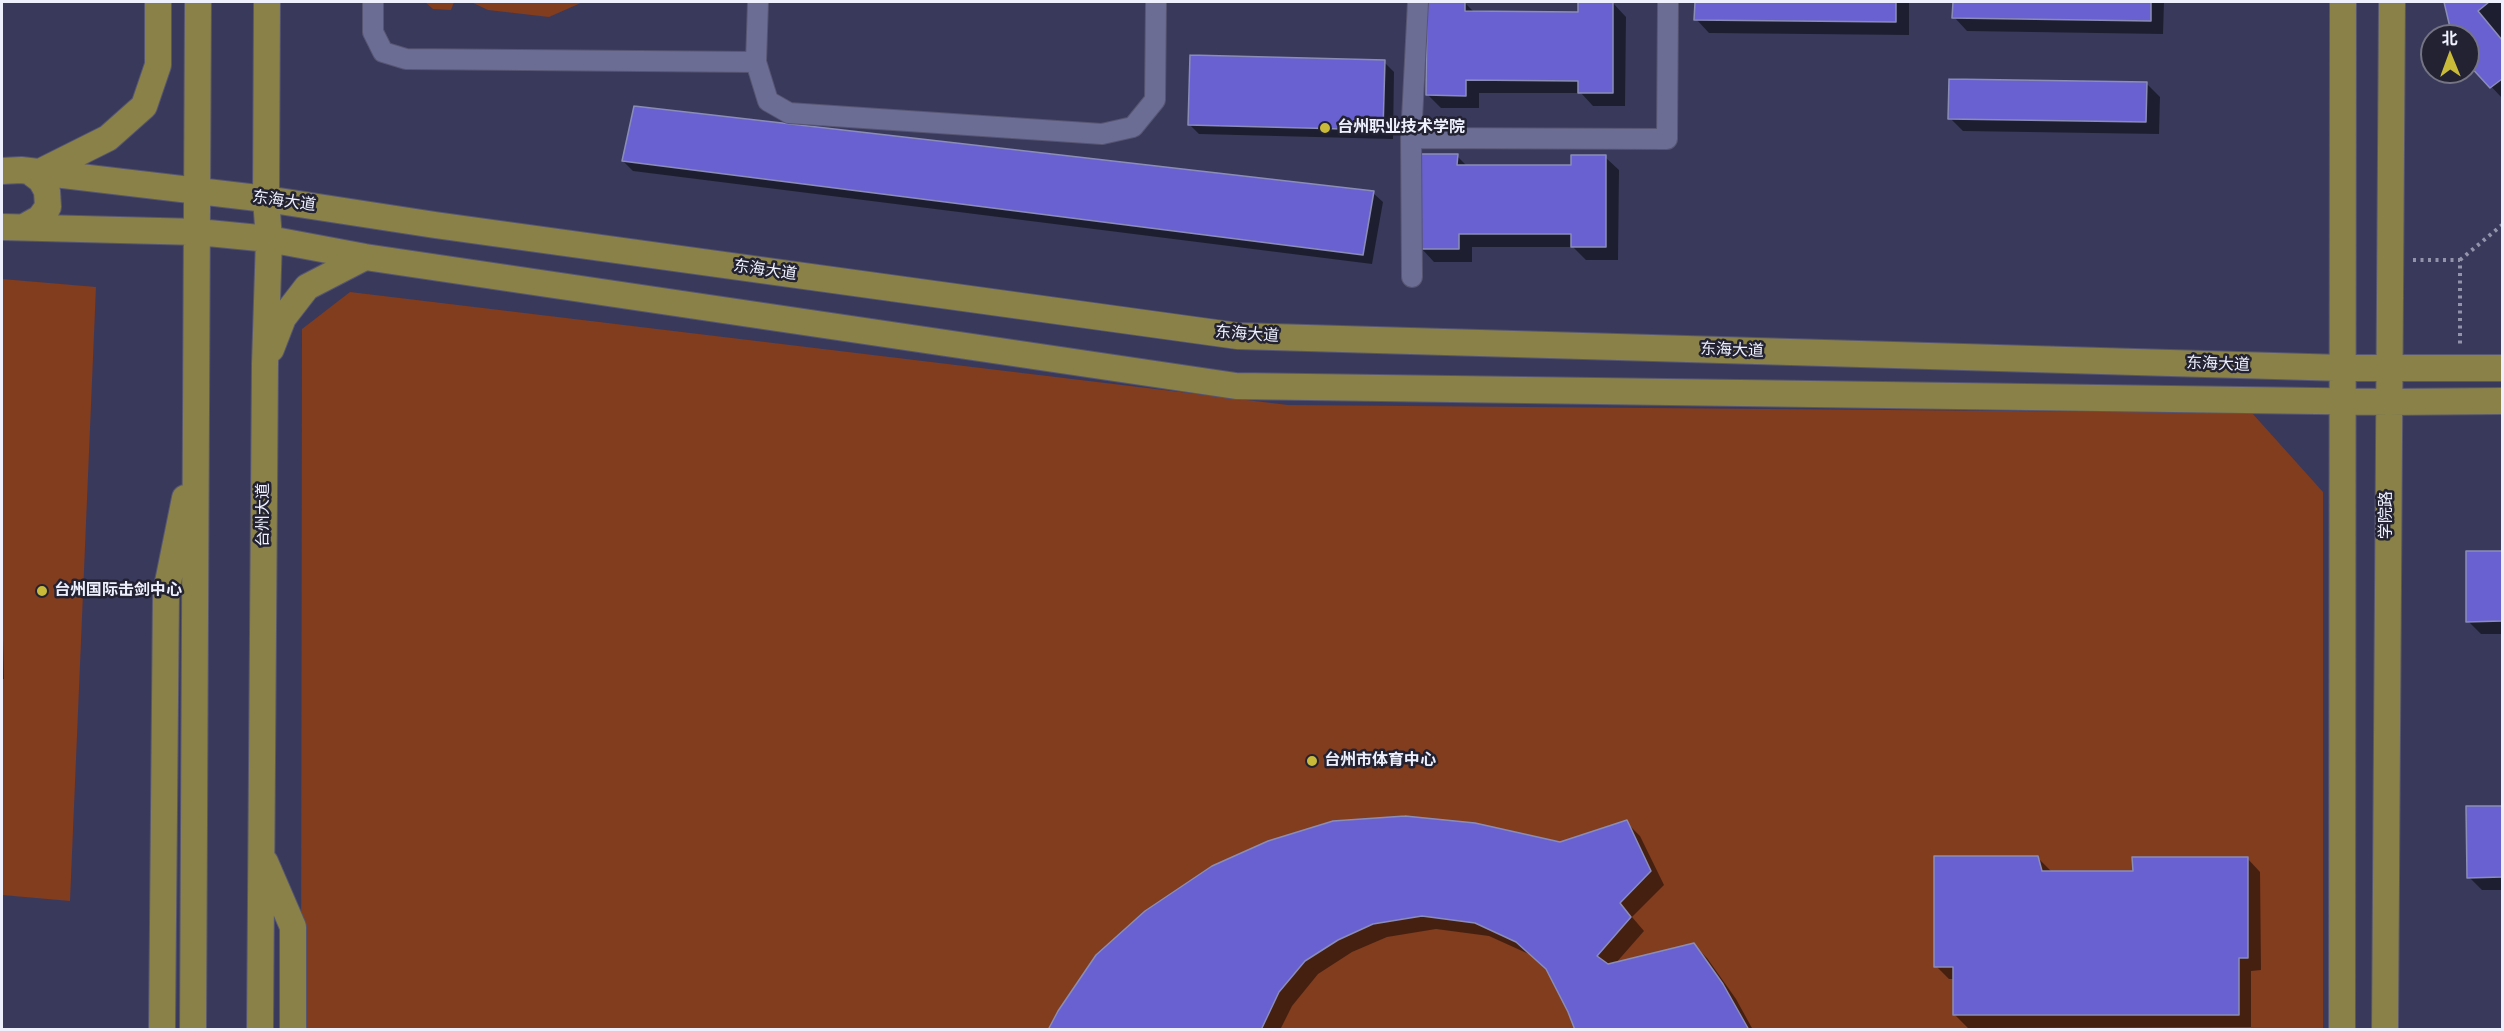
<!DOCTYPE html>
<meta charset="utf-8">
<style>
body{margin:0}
#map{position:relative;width:2504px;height:1031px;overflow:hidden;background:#39395c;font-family:"Titillium Web","Noto Sans SC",sans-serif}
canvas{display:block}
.frame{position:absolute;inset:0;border:3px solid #eff0fe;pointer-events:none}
.north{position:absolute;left:2420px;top:24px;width:60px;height:60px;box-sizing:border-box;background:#223;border:2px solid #747484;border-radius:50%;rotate:359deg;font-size:16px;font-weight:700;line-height:24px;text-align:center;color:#eff0fe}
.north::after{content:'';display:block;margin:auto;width:21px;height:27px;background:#c9ba3a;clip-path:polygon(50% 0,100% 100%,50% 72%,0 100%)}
</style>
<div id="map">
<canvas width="2504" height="1031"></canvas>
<div class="frame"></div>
<div class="north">北</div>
</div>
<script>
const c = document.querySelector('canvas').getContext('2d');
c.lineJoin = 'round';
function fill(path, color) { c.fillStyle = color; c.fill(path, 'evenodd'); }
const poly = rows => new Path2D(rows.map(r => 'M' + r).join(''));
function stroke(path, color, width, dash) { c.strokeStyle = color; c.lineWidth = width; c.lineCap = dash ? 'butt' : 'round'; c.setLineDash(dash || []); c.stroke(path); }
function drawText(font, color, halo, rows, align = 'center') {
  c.font = font + ' "Titillium Web","Noto Sans SC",sans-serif'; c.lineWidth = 5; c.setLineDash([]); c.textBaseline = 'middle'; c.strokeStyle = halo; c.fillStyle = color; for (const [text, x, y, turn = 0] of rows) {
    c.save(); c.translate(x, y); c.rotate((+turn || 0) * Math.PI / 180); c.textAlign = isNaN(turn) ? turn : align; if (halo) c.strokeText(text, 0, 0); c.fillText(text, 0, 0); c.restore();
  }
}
fill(poly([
 [425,2,454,2,451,10,433,9],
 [471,2,583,2,549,17,488,10],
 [2,279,96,287,70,901,2,895],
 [350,292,1288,405,2252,413,2323,492,2323,1029,301,1030,302,329]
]), '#823c1e');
fill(poly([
 [1428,2,1464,2,1475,13,1579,13,1613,3,1626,17,1625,106,1593,106,1581,93,1479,93,1479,108,1441,108,1428,95],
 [1696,2,1909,2,1909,35,1709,33,1696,19],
 [1954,2,2164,2,2163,34,1967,31,1954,17],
 [2445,2,2502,2,2502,98,2468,62,2468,36,2453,36],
 [1384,62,1394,72,1393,139,1199,134,1189,124],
 [2146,83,2160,97,2159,134,1963,131,1950,118],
 [1457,156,1468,167,1572,167,1605,157,1619,170,1618,260,1586,260,1573,247,1472,247,1472,262,1434,262,1421,248],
 [623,161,1373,193,1383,202,1372,264,633,171],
 [2467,553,2502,553,2502,634,2481,634,2468,621],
 [2,602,4,679,2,679],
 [2468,808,2502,808,2502,890,2482,890,2469,877],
 [2,817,3,872,2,872],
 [1626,822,1640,836,1664,885,1632,917,1644,931,1615,964,1694,945,1707,958,1736,999,1753,1030,1576,1030,1549,971,1531,955,1489,936,1436,929,1387,937,1352,952,1318,974,1292,1006,1280,1030,1050,1030,1560,844],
 [2038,858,2051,871,2134,872,2247,858,2260,872,2261,970,2251,971,2251,1027,1968,1028,1955,1015,1955,979,1949,979,1936,966]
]), '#0007');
const building = poly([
 [1427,2,1465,2,1465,11,1578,12,1578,2,1613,2,1613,93,1578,93,1578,81,1466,80,1466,96,1426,95,1427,2],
 [1695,2,1896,2,1896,22,1694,20,1695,2],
 [1953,2,2151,2,2151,21,1952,18,1953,2],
 [2444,2,2502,2,2502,79,2490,88,2468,64,2468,36,2452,36,2444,2],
 [2489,2,2502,2,2502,40,2478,11,2489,2],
 [1190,55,1385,60,1383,130,1188,125,1190,55],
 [1949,79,2147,82,2146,122,1948,119,1949,79],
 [634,106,1374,191,1363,255,622,161,634,106],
 [1420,154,1458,154,1457,165,1571,165,1571,155,1606,155,1606,247,1571,247,1571,234,1459,234,1459,249,1419,249,1420,154],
 [2466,551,2502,551,2502,621,2466,622,2466,551],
 [2466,806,2502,806,2502,877,2467,878,2466,806],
 [1405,816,1475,823,1560,842,1627,820,1651,871,1620,903,1631,917,1597,956,1608,964,1694,943,1723,984,1749,1030,1575,1030,1568,1012,1546,969,1516,942,1475,923,1422,916,1373,924,1338,940,1305,961,1279,992,1261,1030,1048,1030,1058,1011,1096,955,1145,911,1212,866,1268,841,1333,821,1405,816],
 [1934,856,2038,856,2042,871,2133,871,2132,857,2248,857,2248,958,2239,958,2239,1015,1953,1015,1953,967,1934,967,1934,856]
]);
fill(building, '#6961d2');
stroke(building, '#8b8db6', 1.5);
const minor = poly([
 [373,2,373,32,383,52,406,59,756,62],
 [758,2,756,62,768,101,789,113,1102,134,1133,127,1155,100,1156,2],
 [1411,138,1667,139,1668,2],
 [1412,277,1411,138,1418,2]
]);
const major = poly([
 [2,171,21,170,266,199,435,225,1238,336,2343,368,2502,368],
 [40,172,108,138,144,106,158,65,158,2],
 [2,227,198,232,269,239,365,257,1236,386,2388,402,2502,401],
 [24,227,40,218,48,207,47,191,41,180,29,171],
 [271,349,283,318,307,287,365,257],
 [265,862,293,927,293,1030],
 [162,1030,166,592,185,498],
 [193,1030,198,2],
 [260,1030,265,364,269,239,266,199,267,2],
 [2342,1030,2343,2],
 [2385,1030,2392,2]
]);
stroke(minor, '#565572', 22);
stroke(major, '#565572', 28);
stroke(poly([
 [2413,260,2460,260,2460,346],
 [2460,260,2502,225]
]), '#9393ac', 4, [3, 4.5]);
stroke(minor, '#6c6d94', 20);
stroke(major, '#898148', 26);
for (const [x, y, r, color] of [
 [1325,128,6,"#c9ba3a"],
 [42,591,6,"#c9ba3a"],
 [1312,761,6,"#c9ba3a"]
]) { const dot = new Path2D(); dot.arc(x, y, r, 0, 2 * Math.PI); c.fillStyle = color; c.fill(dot); stroke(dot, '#223', 2); }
drawText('bold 16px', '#eff0fe', '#223', [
 ["台州职业技术学院",1337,128],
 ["台州国际击剑中心",54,591],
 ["台州市体育中心",1324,761]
], 'left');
drawText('16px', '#eff0fe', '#223', [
 ["东海大道",284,202,8],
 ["东海大道",765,271,8],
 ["东海大道",1247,335,4],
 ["东海大道",1732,351,2],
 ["东海大道",2218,365,2],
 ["台州大道",264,515,-90],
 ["学院路",2387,515,-90]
]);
</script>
